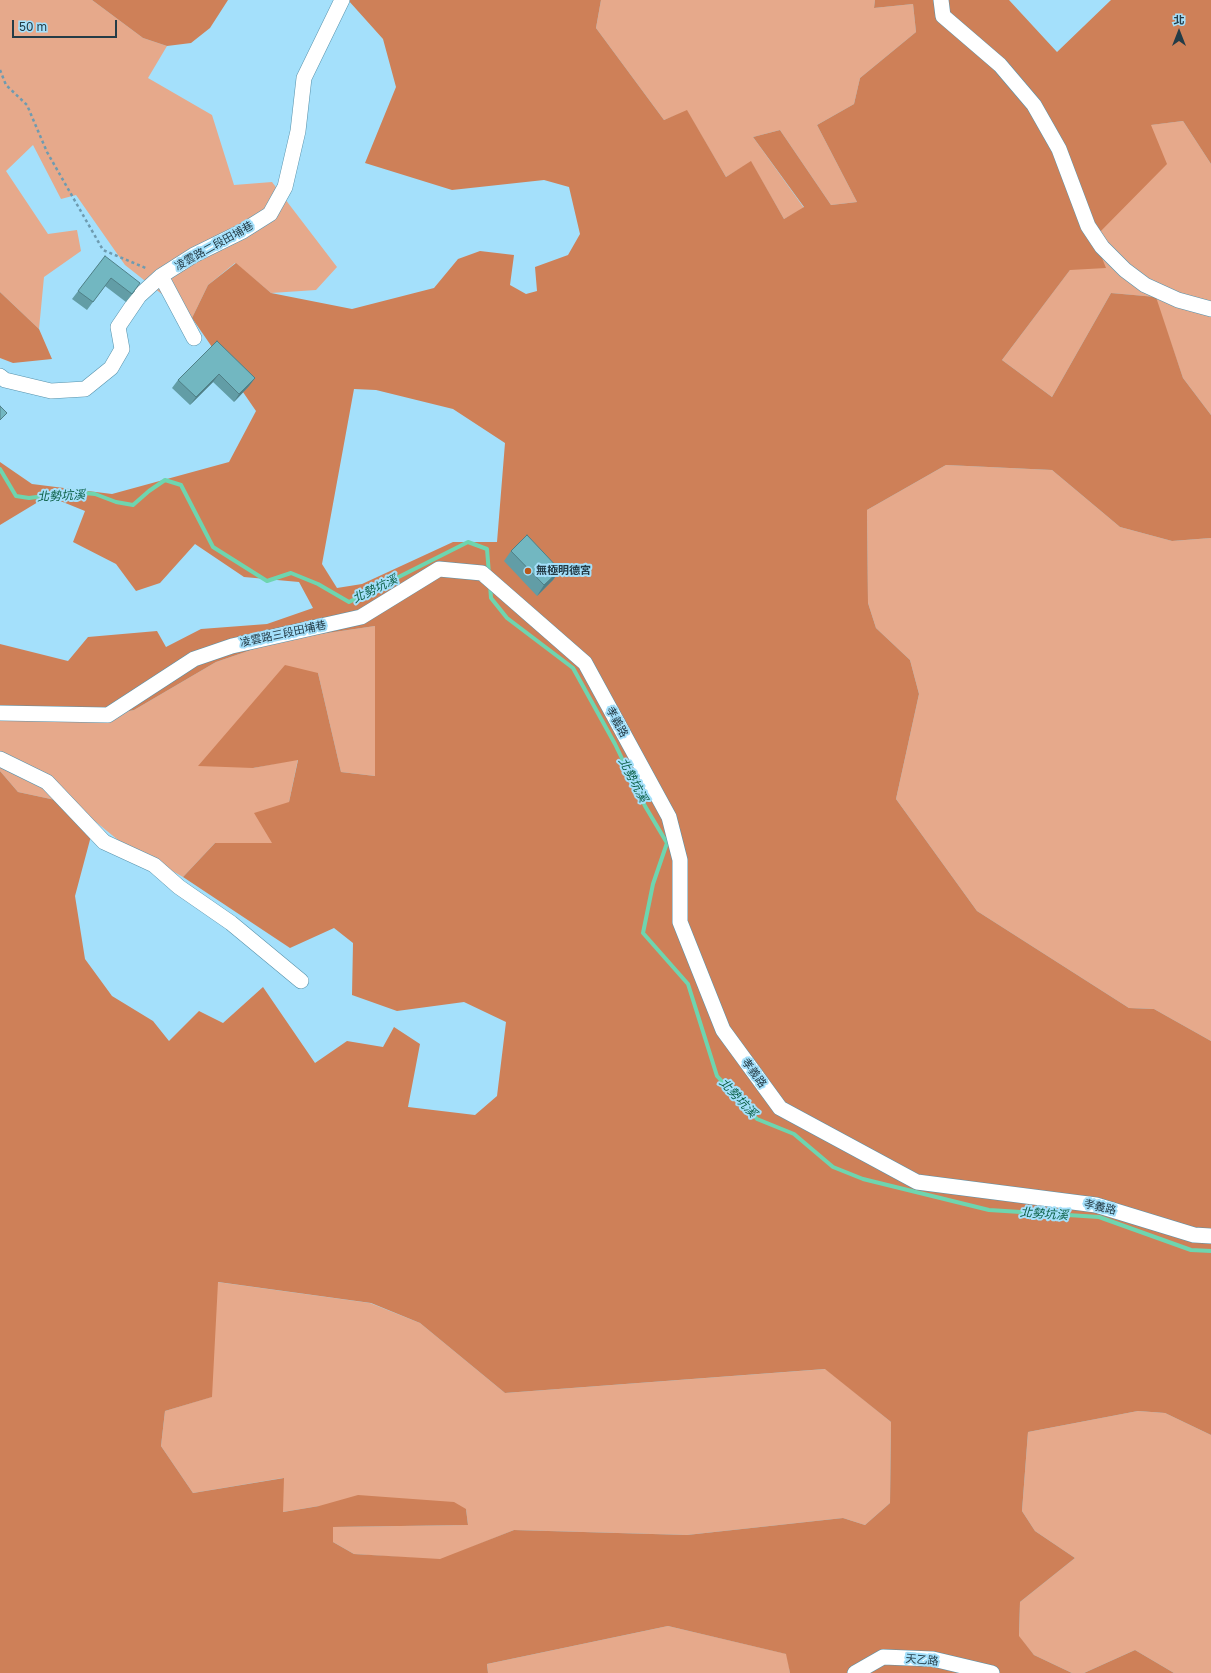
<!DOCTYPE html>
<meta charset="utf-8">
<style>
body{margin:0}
#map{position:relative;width:1211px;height:1673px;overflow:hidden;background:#a4e0fb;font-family:"Golos Text","Noto Sans TC",sans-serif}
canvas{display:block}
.north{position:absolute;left:1159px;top:12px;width:40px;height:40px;-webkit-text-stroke:3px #a4e0fb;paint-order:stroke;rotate:0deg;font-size:11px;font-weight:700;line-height:16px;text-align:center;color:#243c47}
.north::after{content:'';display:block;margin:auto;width:14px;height:18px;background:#243c47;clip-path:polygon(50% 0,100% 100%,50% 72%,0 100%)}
.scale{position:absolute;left:12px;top:20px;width:105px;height:18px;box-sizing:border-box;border:2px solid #243c47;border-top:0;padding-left:5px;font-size:12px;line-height:14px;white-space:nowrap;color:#243c47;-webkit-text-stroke:3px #a4e0fb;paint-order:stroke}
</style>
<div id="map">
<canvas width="1211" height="1673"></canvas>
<div class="north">北</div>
<div class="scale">50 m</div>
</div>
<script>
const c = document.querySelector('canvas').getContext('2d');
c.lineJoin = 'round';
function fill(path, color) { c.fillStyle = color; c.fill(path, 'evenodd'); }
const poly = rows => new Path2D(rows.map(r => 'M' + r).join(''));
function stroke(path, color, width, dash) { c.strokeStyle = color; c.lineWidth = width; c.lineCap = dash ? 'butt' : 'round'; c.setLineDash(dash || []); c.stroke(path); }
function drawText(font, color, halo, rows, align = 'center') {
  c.font = font + ' "Golos Text","Noto Sans TC",sans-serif'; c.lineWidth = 4; c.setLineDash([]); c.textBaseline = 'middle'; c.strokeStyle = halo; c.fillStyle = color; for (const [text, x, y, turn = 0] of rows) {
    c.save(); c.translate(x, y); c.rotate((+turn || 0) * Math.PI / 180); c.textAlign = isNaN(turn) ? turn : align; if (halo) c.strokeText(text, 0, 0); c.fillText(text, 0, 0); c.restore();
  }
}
fill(poly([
 [0,0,92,0,143,38,167,46,148,78,212,115,234,185,272,182,337,267,316,290,271,293,235,263,208,285,192,318,125,265,76,195,61,199,33,145,6,171,48,234,77,230,81,251,44,277,39,329,0,292],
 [601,0,875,0,874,8,913,4,916,32,860,78,854,104,817,125,857,202,831,205,780,130,753,137,804,208,784,219,751,162,726,177,687,111,664,120,596,28],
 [1183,121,1211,164,1211,415,1183,378,1155,297,1111,293,1052,397,1002,360,1094,238,1150,125],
 [946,465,1052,470,1120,527,1172,541,1211,538,1211,1041,1154,1009,1129,1008,977,911,896,799,919,694,910,660,876,628,868,603,867,510],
 [375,626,375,776,341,772,318,673,253,768,298,759,289,802,272,843,215,843,183,877,118,840,74,804,18,792,0,771,0,720,22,721,88,720,134,710,216,662,280,640],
 [217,1282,370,1303,420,1323,505,1393,826,1369,891,1422,890,1503,865,1525,843,1518,687,1535,514,1530,440,1560,354,1554,333,1542,333,1527,468,1525,466,1509,319,1506,283,1512,283,1478,193,1493,161,1446,165,1411,211,1397],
 [1138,1411,1165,1413,1211,1435,1211,1673,1174,1673,1135,1650,1084,1673,1072,1673,1034,1655,1019,1637,1020,1602,1075,1558,1035,1531,1022,1511,1028,1432],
 [668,1626,787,1654,790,1673,488,1673,487,1664]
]), '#e6a98b');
fill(poly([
 [92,0,228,0,210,28,191,43,167,46,143,38],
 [348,0,601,0,596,28,664,120,687,110,726,177,751,161,784,219,804,207,753,137,780,130,831,205,857,202,817,125,854,104,860,78,916,32,913,4,874,8,875,0,1009,0,1057,52,1111,0,1211,0,1211,164,1183,121,1151,125,1167,164,1094,238,1106,268,1070,270,1002,360,1052,397,1111,293,1156,297,1183,378,1211,415,1211,538,1172,541,1120,527,1052,470,946,465,867,510,868,603,876,628,910,660,919,694,896,799,977,911,1129,1008,1154,1009,1211,1041,1211,1435,1165,1413,1138,1411,1028,1432,1022,1511,1035,1531,1075,1558,1020,1602,1019,1636,1034,1655,1072,1673,790,1673,786,1654,668,1626,487,1664,488,1673,0,1673,0,771,18,792,74,804,95,821,75,896,85,959,112,996,153,1021,169,1041,199,1011,223,1023,263,987,315,1063,347,1041,383,1047,394,1027,420,1044,408,1107,475,1115,497,1096,506,1022,464,1002,397,1011,352,995,353,943,334,928,290,948,183,877,215,843,272,843,254,813,289,802,298,760,253,768,198,766,285,665,318,673,341,772,375,776,375,626,280,640,216,662,134,710,88,720,22,721,0,720,0,644,68,661,88,637,157,631,166,647,201,629,267,624,313,608,299,582,244,577,195,544,160,583,136,591,116,564,73,542,85,511,48,496,0,525,0,462,32,484,112,494,229,462,256,411,192,318,208,285,236,263,271,293,352,309,434,288,458,259,480,251,514,255,510,285,526,294,537,291,535,267,568,255,580,234,569,187,544,180,452,190,365,163,396,87,383,39],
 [354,389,376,390,453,409,505,443,497,542,453,542,362,584,337,588,322,564],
 [218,1282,371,1303,420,1323,505,1393,825,1369,891,1422,890,1503,865,1525,843,1518,687,1535,514,1530,440,1559,354,1554,333,1542,333,1527,468,1525,466,1509,454,1502,358,1495,319,1506,283,1512,284,1478,193,1493,161,1446,165,1411,212,1397],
 [0,292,39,329,52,359,13,363,0,358],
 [1135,1650,1174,1673,1084,1673]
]), '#ce8058');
stroke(poly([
 [0,469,16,496,29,498,74,492,95,494,116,502,133,505,149,491,165,480,181,485,213,547,267,581,291,573,318,584,349,602,468,542,487,549,489,574],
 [490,585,491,598,507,618,573,668,615,744,645,806,667,843,653,884,643,933,688,984,717,1076,757,1119,794,1134,833,1167,863,1179,989,1210,1099,1217,1191,1250,1211,1251]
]), '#6ed5af', 4);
const minor = poly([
 [941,0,943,16,1000,65,1034,105,1059,149,1088,226,1102,247,1125,270,1145,285,1178,300,1211,309],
 [161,276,194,338],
 [0,376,5,380,51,391,85,389,111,368,122,349,118,327,139,296,161,276,194,255,243,231,270,214,285,187,298,131,304,78,342,0],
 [0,713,108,715,194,659,232,646,361,617,439,569,482,573,585,663,669,817,680,860,680,922,723,1030,780,1108,917,1182,1096,1205,1194,1235,1211,1236],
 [0,759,47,782,104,842,154,865,179,887,231,923,301,981],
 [855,1673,883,1657,933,1659,992,1673]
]);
stroke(minor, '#5892ab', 16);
stroke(poly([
 [0,70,6,85,27,105,47,152,103,250,148,269]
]), '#6e9bb0', 2.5, [3, 3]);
stroke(minor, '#fff', 15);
fill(poly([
 [105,256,135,291,126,302,105,286,87,310,72,299],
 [217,341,255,378,249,386,234,402,213,382,190,405,172,388,178,380],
 [511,551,560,570,553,580,537,596,504,561]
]), '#629da6');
fill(poly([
 [219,374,213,382,190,405,196,397],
 [255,378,249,386,234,402,239,394],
 [560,570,553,580,537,596,544,585]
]), '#508087');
const building = poly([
 [105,256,140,283,132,294,111,278,93,302,78,291,105,256],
 [217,341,255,378,239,394,219,374,196,397,178,380,217,341],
 [0,406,7,413,0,420,0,406],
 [527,535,560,570,544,585,511,551,527,535]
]);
fill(building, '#72b7c1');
stroke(building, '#508087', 1);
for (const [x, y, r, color] of [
 [528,571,4,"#ba581b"]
]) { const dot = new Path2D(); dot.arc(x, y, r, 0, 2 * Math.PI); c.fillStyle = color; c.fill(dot); stroke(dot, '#a4e0fb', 1.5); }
drawText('11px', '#243c47', '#a4e0fb', [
 ["凌雲路二段田埔巷",214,246,-29],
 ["凌雲路三段田埔巷",283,634,-12],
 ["孝義路",617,722,61],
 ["孝義路",754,1073,54],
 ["孝義路",1100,1207,13],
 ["天乙路",922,1660,5]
]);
drawText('bold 11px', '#243c47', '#a4e0fb', [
 ["無極明德宮",536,571]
], 'left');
drawText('italic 12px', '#0e6148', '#a4e0fb', [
 ["北勢坑溪",61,496,-3],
 ["北勢坑溪",375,589,-26],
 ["北勢坑溪",633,780,62],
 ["北勢坑溪",738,1098,47],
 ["北勢坑溪",1044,1214,4]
]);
</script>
